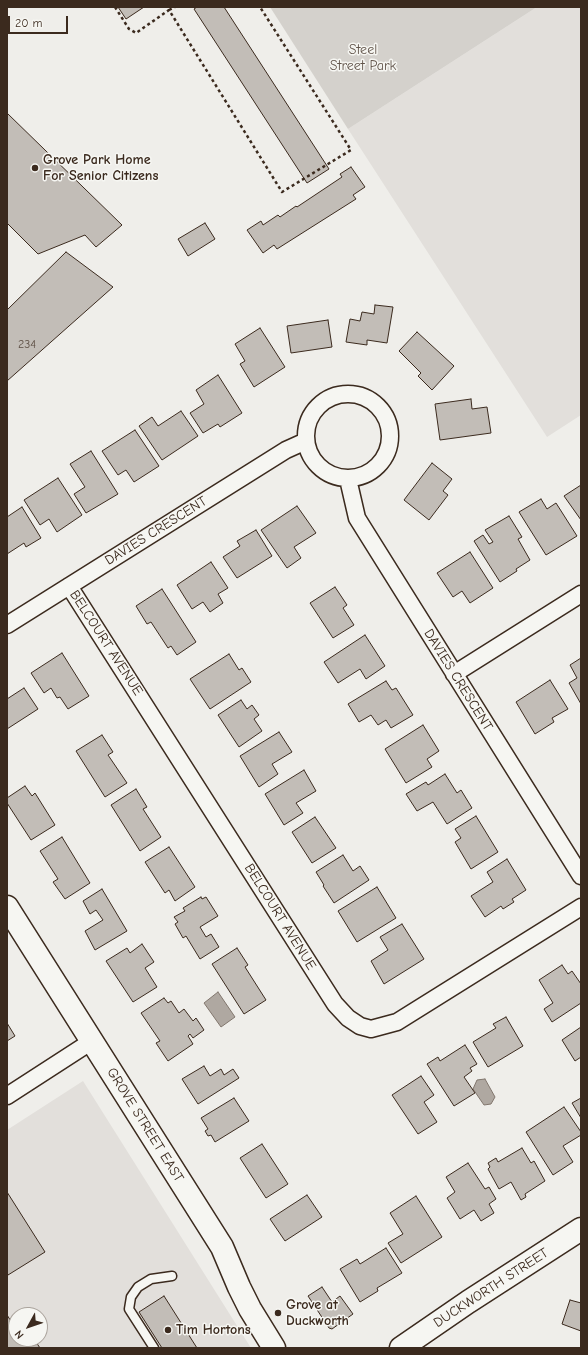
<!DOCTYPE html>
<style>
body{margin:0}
#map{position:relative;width:588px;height:1355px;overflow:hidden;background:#efeeea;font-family:"Comic Neue",sans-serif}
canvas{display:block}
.frame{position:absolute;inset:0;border:8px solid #3b2a1e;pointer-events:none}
.north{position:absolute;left:8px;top:1307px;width:40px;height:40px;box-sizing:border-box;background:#f6f6f2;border:1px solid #aba49d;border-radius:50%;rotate:230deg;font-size:11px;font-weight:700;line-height:16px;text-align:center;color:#3b2a1e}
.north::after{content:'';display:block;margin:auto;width:14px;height:18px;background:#3b2a1e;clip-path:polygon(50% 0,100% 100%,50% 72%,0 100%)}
.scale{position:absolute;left:8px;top:16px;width:60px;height:18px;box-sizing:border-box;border:2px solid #3b2a1e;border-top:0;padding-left:5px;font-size:12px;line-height:14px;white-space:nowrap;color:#3b2a1e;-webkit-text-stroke:3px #f6f6f2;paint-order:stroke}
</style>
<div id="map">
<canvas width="588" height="1355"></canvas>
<div class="frame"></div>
<div class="north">N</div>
<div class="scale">20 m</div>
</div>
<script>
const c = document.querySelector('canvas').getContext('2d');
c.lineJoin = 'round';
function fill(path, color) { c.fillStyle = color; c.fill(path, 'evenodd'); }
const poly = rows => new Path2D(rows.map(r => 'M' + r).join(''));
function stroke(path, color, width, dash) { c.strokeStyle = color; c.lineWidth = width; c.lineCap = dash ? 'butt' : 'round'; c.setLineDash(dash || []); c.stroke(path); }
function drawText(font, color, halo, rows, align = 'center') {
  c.font = font + ' "Comic Neue",sans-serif'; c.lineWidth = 3; c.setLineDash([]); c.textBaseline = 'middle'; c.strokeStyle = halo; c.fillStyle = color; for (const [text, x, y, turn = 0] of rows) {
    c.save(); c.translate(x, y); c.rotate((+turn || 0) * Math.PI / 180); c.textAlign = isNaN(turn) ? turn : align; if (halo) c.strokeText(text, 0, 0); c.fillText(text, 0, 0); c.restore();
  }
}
fill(poly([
 [537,7,581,7,581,415,547,437,348,129],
 [83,1081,251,1348,7,1348,7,1130],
 [16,1315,40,1315,40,1339,16,1339]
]), '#e2dfdb');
fill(poly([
 [270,7,537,7,348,129]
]), '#d4d1cc');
const water = poly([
 [218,992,235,1017,221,1027,204,1003,218,992],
 [485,1079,495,1097,491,1104,484,1105,473,1089,477,1080,485,1079]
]);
fill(water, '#afa8a1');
stroke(water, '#81766d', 1);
const building = poly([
 [118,7,144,7,126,19,118,7],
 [197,7,224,7,329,169,307,183,194,9,197,7],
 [7,113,122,225,96,247,85,235,38,254,7,223,7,113],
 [351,167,365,187,353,195,356,199,277,249,274,245,263,253,247,230,261,221,263,225,278,215,280,217,296,206,297,207,342,177,340,174,351,167],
 [205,223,215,239,188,256,178,239,205,223],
 [66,252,113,287,7,381,7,310,66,252],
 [375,305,393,307,387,343,367,340,367,345,346,342,350,319,360,321,362,312,374,314,375,305],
 [328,320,332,347,291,353,287,326,328,320],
 [260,328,285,367,254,387,240,364,245,361,235,344,260,328],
 [417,332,454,366,432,390,418,376,421,373,399,351,417,332],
 [218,375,242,413,220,427,218,424,203,433,190,413,204,404,196,390,218,375],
 [471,399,472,409,487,407,491,433,440,440,435,404,471,399],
 [181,411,198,436,162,460,139,426,152,417,158,426,181,411],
 [135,430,159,466,134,482,126,470,118,475,102,451,135,430],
 [91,451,118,494,86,513,74,494,85,487,70,464,91,451],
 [432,463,452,479,443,491,448,495,429,520,404,500,432,463],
 [58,478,82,515,57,532,49,519,40,525,24,500,58,478],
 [581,485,581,520,564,496,581,485],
 [541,499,547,509,556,503,577,536,546,555,519,512,541,499],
 [297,506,316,533,294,547,301,558,287,568,261,530,297,506],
 [22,507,41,538,26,547,24,543,7,554,7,517,22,507],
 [509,516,522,537,518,539,530,560,516,569,517,571,500,582,474,541,483,535,489,544,493,542,485,530,509,516],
 [256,530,272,556,237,578,223,557,240,546,237,541,256,530],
 [470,552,493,588,470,603,462,591,453,597,437,573,470,552],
 [211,562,228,588,218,594,223,603,210,612,203,602,192,609,177,585,211,562],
 [335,587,347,605,343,608,354,625,333,638,310,603,335,587],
 [162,589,196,642,177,655,171,646,168,648,151,622,147,624,136,606,162,589],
 [365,635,385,666,366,679,360,669,338,683,324,662,365,635],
 [62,653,89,696,68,709,60,697,57,698,51,688,44,693,31,673,62,653],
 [229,654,239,670,242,668,251,682,210,709,190,679,229,654],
 [581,658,581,704,569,683,577,678,570,665,581,658],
 [550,680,568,709,552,718,554,722,535,734,516,702,550,680],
 [386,681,392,690,396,688,413,715,391,728,386,720,378,725,371,715,359,722,348,704,386,681],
 [24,688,38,709,7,729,7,699,24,688],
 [241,700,247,709,252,705,259,715,254,719,262,731,239,747,218,715,241,700],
 [423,725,439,751,427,759,432,767,406,783,385,749,423,725],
 [279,732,292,752,272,764,278,774,259,787,240,756,279,732],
 [102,735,113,752,108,755,127,783,105,797,76,751,102,735],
 [304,770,316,791,296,803,303,813,284,825,265,794,304,770],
 [445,774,457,793,461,790,472,808,447,824,433,802,417,811,406,794,426,782,428,785,445,774],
 [25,786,32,796,35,793,55,825,31,840,7,803,7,798,25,786],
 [136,789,147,807,143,809,161,837,140,851,111,805,136,789],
 [476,816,498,852,471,869,455,842,461,838,455,829,476,816],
 [315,817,336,848,312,863,292,832,315,817],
 [62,837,90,883,65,899,53,882,58,879,40,851,62,837],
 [169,847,195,887,175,901,169,890,165,893,145,862,169,847],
 [343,855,353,871,360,866,369,880,334,903,323,886,324,885,316,872,343,855],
 [507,859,526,890,512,899,514,902,503,909,501,906,485,917,471,896,493,882,487,872,507,859],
 [377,887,396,918,357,942,338,911,377,887],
 [102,889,127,931,95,950,85,931,103,920,96,910,90,914,83,901,102,889],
 [201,897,202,899,206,897,218,916,200,927,206,937,211,934,219,947,200,959,186,936,183,938,175,924,178,922,174,917,185,911,183,908,201,897],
 [402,924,424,959,384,984,371,961,388,950,380,937,402,924],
 [142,944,154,962,145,968,157,987,133,1002,106,961,127,948,130,953,142,944],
 [237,948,248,965,245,967,266,1000,244,1014,212,964,237,948],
 [562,965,568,974,572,971,581,984,581,1003,552,1022,544,1009,553,1003,539,980,562,965],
 [164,998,168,1003,171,1001,179,1013,184,1009,193,1021,196,1018,204,1030,193,1038,190,1034,188,1036,193,1044,168,1061,156,1043,160,1041,141,1013,164,998],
 [506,1017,523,1046,488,1067,473,1042,496,1028,493,1024,506,1017],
 [7,1023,15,1036,7,1041,7,1023],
 [581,1027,581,1057,575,1061,562,1040,581,1027],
 [465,1045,477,1064,470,1068,472,1071,464,1077,475,1093,454,1106,427,1064,438,1057,440,1061,465,1045],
 [204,1066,210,1076,221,1069,224,1075,233,1069,239,1078,198,1104,182,1079,204,1066],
 [421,1076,434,1095,424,1102,437,1122,418,1134,392,1095,421,1076],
 [234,1098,249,1121,215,1142,211,1135,208,1136,205,1131,208,1129,201,1118,234,1098],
 [581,1098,581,1118,572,1103,581,1098],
 [564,1107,581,1132,581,1135,563,1146,573,1162,553,1175,526,1132,564,1107],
 [262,1144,288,1184,266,1198,240,1158,262,1144],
 [522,1148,531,1163,534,1161,545,1181,525,1194,526,1197,521,1200,511,1182,499,1189,488,1169,490,1167,488,1163,496,1158,498,1162,522,1148],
 [468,1163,485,1189,489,1187,496,1199,489,1204,494,1213,481,1221,474,1210,460,1219,447,1198,455,1192,446,1177,468,1163],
 [7,1192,45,1252,8,1275,7,1272,7,1192],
 [307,1195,322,1217,285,1241,270,1219,307,1195],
 [416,1196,442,1237,401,1263,388,1243,403,1234,390,1213,416,1196],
 [386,1248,402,1273,377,1288,378,1291,360,1302,340,1269,357,1259,360,1264,386,1248],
 [322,1287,332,1302,340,1296,353,1314,332,1329,329,1328,308,1296,322,1287],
 [164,1296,197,1348,162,1348,139,1312,164,1296],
 [570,1300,581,1303,581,1331,562,1324,570,1300],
 [7,1315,16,1329,16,1339,34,1339,40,1348,7,1348,7,1315]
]);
fill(building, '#c2bdb7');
stroke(building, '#3b2a1e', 1);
const lane = poly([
 [154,1348,129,1309,131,1297,138,1287,151,1279,172,1276]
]);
const street = poly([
 '306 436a42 42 0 1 1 84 0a42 42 0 1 1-84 0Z',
 [348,479,357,518,581,876],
 [69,586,335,1004,348,1018,360,1026,371,1029,397,1022,581,907],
 [7,625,286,450,306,441],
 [454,674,581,594],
 [7,1096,92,1041]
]);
const secondary = poly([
 [7,907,222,1247,239,1287,250,1309,274,1348],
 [401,1348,468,1302,581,1229]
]);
stroke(lane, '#3b2a1e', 11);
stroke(street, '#3b2a1e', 19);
stroke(secondary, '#3b2a1e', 25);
stroke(poly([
 [115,7,129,29,136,33,169,10,282,192,351,150,260,7],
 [169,10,175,7]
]), '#3b2a1e', 2.5, [3, 3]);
stroke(lane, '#f6f6f2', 8);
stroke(street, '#f6f6f2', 16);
stroke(secondary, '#f6f6f2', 22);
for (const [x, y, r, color] of [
 [35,168,4,"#3b2a1e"],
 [278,1313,4,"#3b2a1e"],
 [168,1330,4,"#3b2a1e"]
]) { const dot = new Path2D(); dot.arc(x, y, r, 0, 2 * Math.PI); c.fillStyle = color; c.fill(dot); stroke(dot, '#f6f6f2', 1.5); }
drawText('12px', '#5d4f44', null, [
 ["234",27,345]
]);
drawText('14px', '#61544a', '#f6f6f2', [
 ["Steel",363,50],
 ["Street Park",363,66]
]);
drawText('bold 14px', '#3b2a1e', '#f6f6f2', [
 ["Grove Park Home",43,160],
 ["For Senior Citizens",43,176],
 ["Grove at",286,1305],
 ["Duckworth",286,1321],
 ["Tim Hortons",176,1330]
], 'left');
drawText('14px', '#3b2a1e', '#f6f6f2', [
 ["DAVIES CRESCENT",156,531,-32],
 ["BELCOURT AVENUE",106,643,57],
 ["DAVIES CRESCENT",458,680,58],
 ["BELCOURT AVENUE",280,917,58],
 ["GROVE STREET EAST",145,1125,58],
 ["DUCKWORTH STREET",491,1288,-33]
]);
</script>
